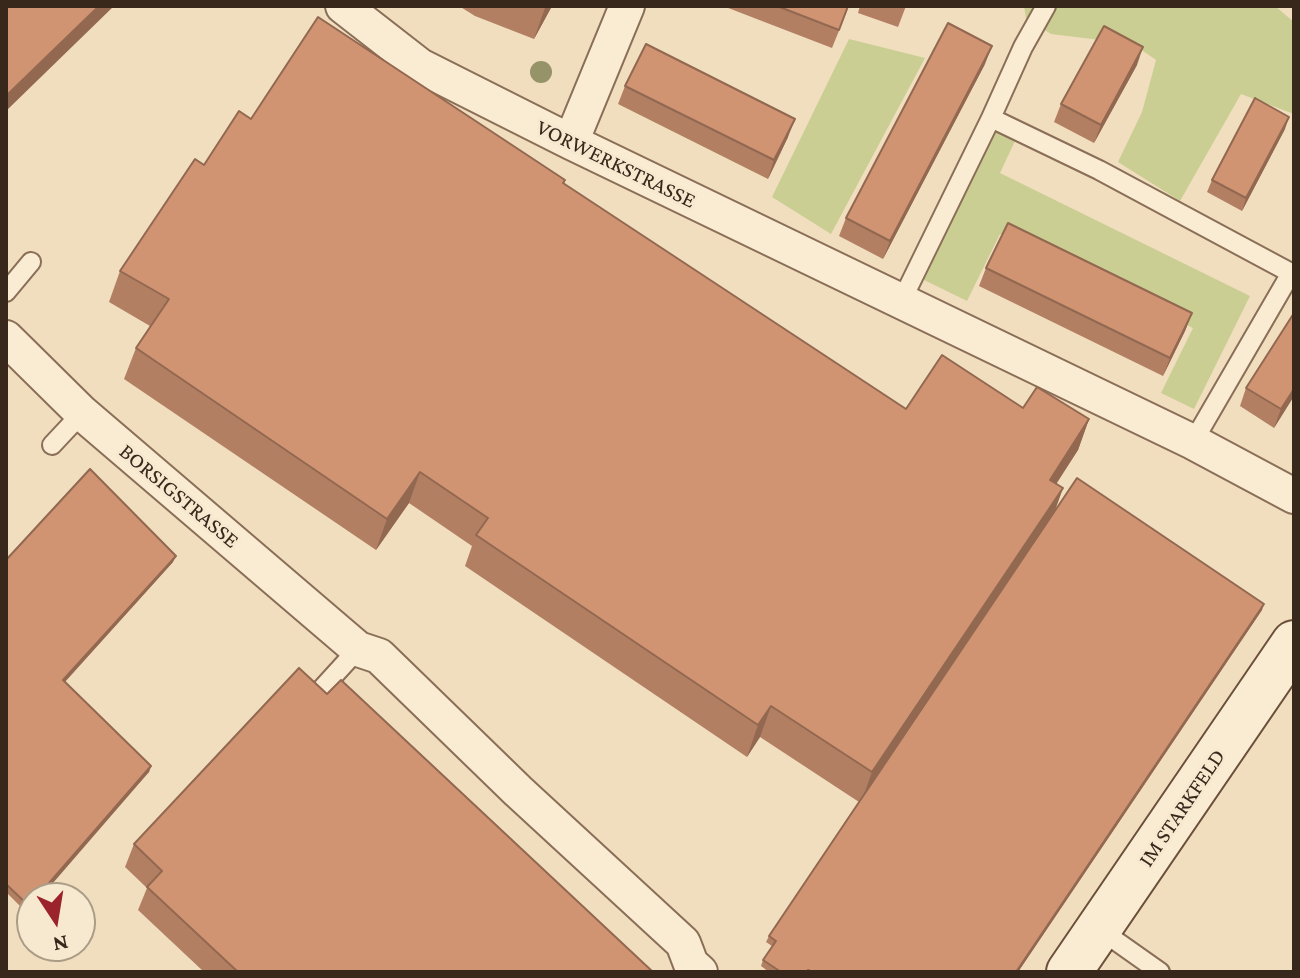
<!DOCTYPE html>
<style>
body{margin:0}
#map{position:relative;width:1300px;height:978px;overflow:hidden;background:#f0debf;font-family:"Crimson Pro",serif}
canvas{display:block}
.frame{position:absolute;inset:0;border:8px solid #38281c;pointer-events:none}
.north{position:absolute;left:16px;top:882px;width:80px;height:80px;box-sizing:border-box;background:#f7e9cf;border:2px solid #ab9c87;border-radius:50%;rotate:168deg;font-size:22px;font-weight:700;line-height:32px;text-align:center;color:#38281c}
.north::after{content:'';display:block;margin:auto;width:28px;height:36px;background:#9b242c;clip-path:polygon(50% 0,100% 100%,50% 72%,0 100%)}
</style>
<div id="map">
<canvas width="1300" height="978"></canvas>
<div class="frame"></div>
<div class="north">N</div>
</div>
<script>
const c = document.querySelector('canvas').getContext('2d');
c.lineJoin = 'round';
function fill(path, color) { c.fillStyle = color; c.fill(path, 'evenodd'); }
const poly = rows => new Path2D(rows.map(r => 'M' + r).join(''));
function stroke(path, color, width, dash) { c.strokeStyle = color; c.lineWidth = width; c.lineCap = dash ? 'butt' : 'round'; c.setLineDash(dash || []); c.stroke(path); }
function drawText(font, color, halo, rows, align = 'center') {
  c.font = font + ' "Crimson Pro",serif'; c.lineWidth = 6; c.setLineDash([]); c.textBaseline = 'middle'; c.strokeStyle = halo; c.fillStyle = color; for (const [text, x, y, turn = 0] of rows) {
    c.save(); c.translate(x, y); c.rotate((+turn || 0) * Math.PI / 180); c.textAlign = isNaN(turn) ? turn : align; if (halo) c.strokeText(text, 0, 0); c.fillText(text, 0, 0); c.restore();
  }
}
fill(poly([
 [1024,6,1275,6,1294,22,1294,114,1241,94,1180,201,1118,162,1142,112,1156,60,1133,44,1051,34,1026,18],
 [849,39,925,58,831,234,772,197],
 [995,131,1015,141,1000,173,1250,296,1194,409,1161,393,1193,328,1000,234,967,301,922,279]
]), '#cbce93');
const service = poly([
 [991,118,1023,47,1046,6],
 [6,292,31,262],
 [901,302,991,118,1099,170,1291,273,1193,442],
 [52,445,82,413],
 [306,706,358,649],
 [1099,929,1160,972]
]);
const minor = poly([
 [343,6,420,66,571,142,1193,442,1294,496],
 [571,142,627,6],
 [6,338,82,413,358,649,379,656,518,791,683,943,691,964,700,972]
]);
const secondary = poly([
 [1069,972,1294,643]
]);
stroke(service, '#8a6e57', 22);
stroke(minor, '#8a6e57', 38);
stroke(secondary, '#6b4f3a', 48);
stroke(service, '#faecd3', 18);
stroke(minor, '#faecd3', 34);
stroke(secondary, '#faecd3', 44);
c.fillStyle = '#969368';
for (const [x, y] of [
 [541,72]
]) { c.beginPath(); c.arc(x, y, 11, 0, 2 * Math.PI); c.fill(); }
fill(poly([
 [459,6,552,6,534,39,475,16],
 [723,6,849,6,832,48],
 [860,6,906,6,898,27,858,13],
 [985,64,883,259,839,236,846,218],
 [1137,65,1094,143,1054,122,1061,104],
 [625,86,788,137,768,179,618,104],
 [251,119,565,180,564,184,906,409,1023,408,1089,419,1078,450,1056,483,1063,488,1054,512,1262,610,1018,972,769,972,761,966,763,960,772,946,766,942,769,936,859,802,760,737,747,757,465,566,472,546,409,503,376,550,124,379,136,348,150,326,109,302,120,271,204,165],
 [1285,129,1242,211,1207,192,1212,180],
 [986,268,1192,313,1185,331,1163,376,979,286],
 [1294,313,1294,396,1274,428,1240,406,1246,388],
 [6,560,173,562,65,682,151,766,149,772,32,898,32,907,27,913,6,892],
 [327,694,653,972,204,972,138,910,147,888,125,867,134,844]
]), '#b37f63');
fill(poly([
 [99,6,114,6,6,111,6,96],
 [546,6,552,6,534,39,545,8],
 [992,46,985,64,883,259,890,241],
 [1143,47,1137,65,1094,143,1101,125],
 [1289,117,1285,129,1242,211,1246,198],
 [795,119,788,137,768,179,774,160],
 [1192,313,1185,331,1163,376,1170,358],
 [1294,389,1294,396,1274,428,1281,409],
 [1089,419,1078,450,1039,511,1050,480],
 [420,472,409,503,376,550,387,519],
 [1063,488,1052,519,861,803,872,772],
 [176,556,173,562,61,686,63,680],
 [1264,604,1262,610,1018,972,1016,972],
 [771,706,760,737,747,757,758,725],
 [151,766,149,772,40,898,36,898]
]), '#926850');
const building = poly([
 [6,6,99,6,6,96,6,6],
 [777,6,848,6,839,30,777,6],
 [318,17,565,180,563,183,906,409,942,355,1023,408,1037,387,1089,419,1050,480,1063,488,872,772,771,706,758,725,476,535,488,518,420,472,387,519,136,348,169,299,120,271,195,159,204,165,239,111,251,119,318,17],
 [948,23,992,46,890,241,846,218,948,23],
 [1104,26,1143,47,1101,125,1061,104,1104,26],
 [646,44,795,119,774,160,625,86,646,44],
 [1255,98,1289,117,1246,198,1212,180,1255,98],
 [1008,223,1192,313,1170,358,986,268,1008,223],
 [1294,313,1294,389,1281,409,1246,388,1294,313],
 [90,469,176,556,63,680,151,766,36,898,32,898,32,903,29,906,6,884,6,560,90,469],
 [1077,478,1264,604,1016,972,812,972,808,970,806,972,781,972,763,960,776,941,769,936,1077,478],
 [299,668,327,694,341,680,653,972,238,972,147,887,162,871,134,844,299,668]
]);
fill(building, '#d09473');
stroke(building, '#926850', 2);
drawText('22px', '#38281c', '#f7e9cf', [
 ["VORWERKSTRASSE",616,164,26],
 ["BORSIGSTRASSE",179,496,40],
 ["IM STARKFELD",1182,808,-56]
]);
</script>
